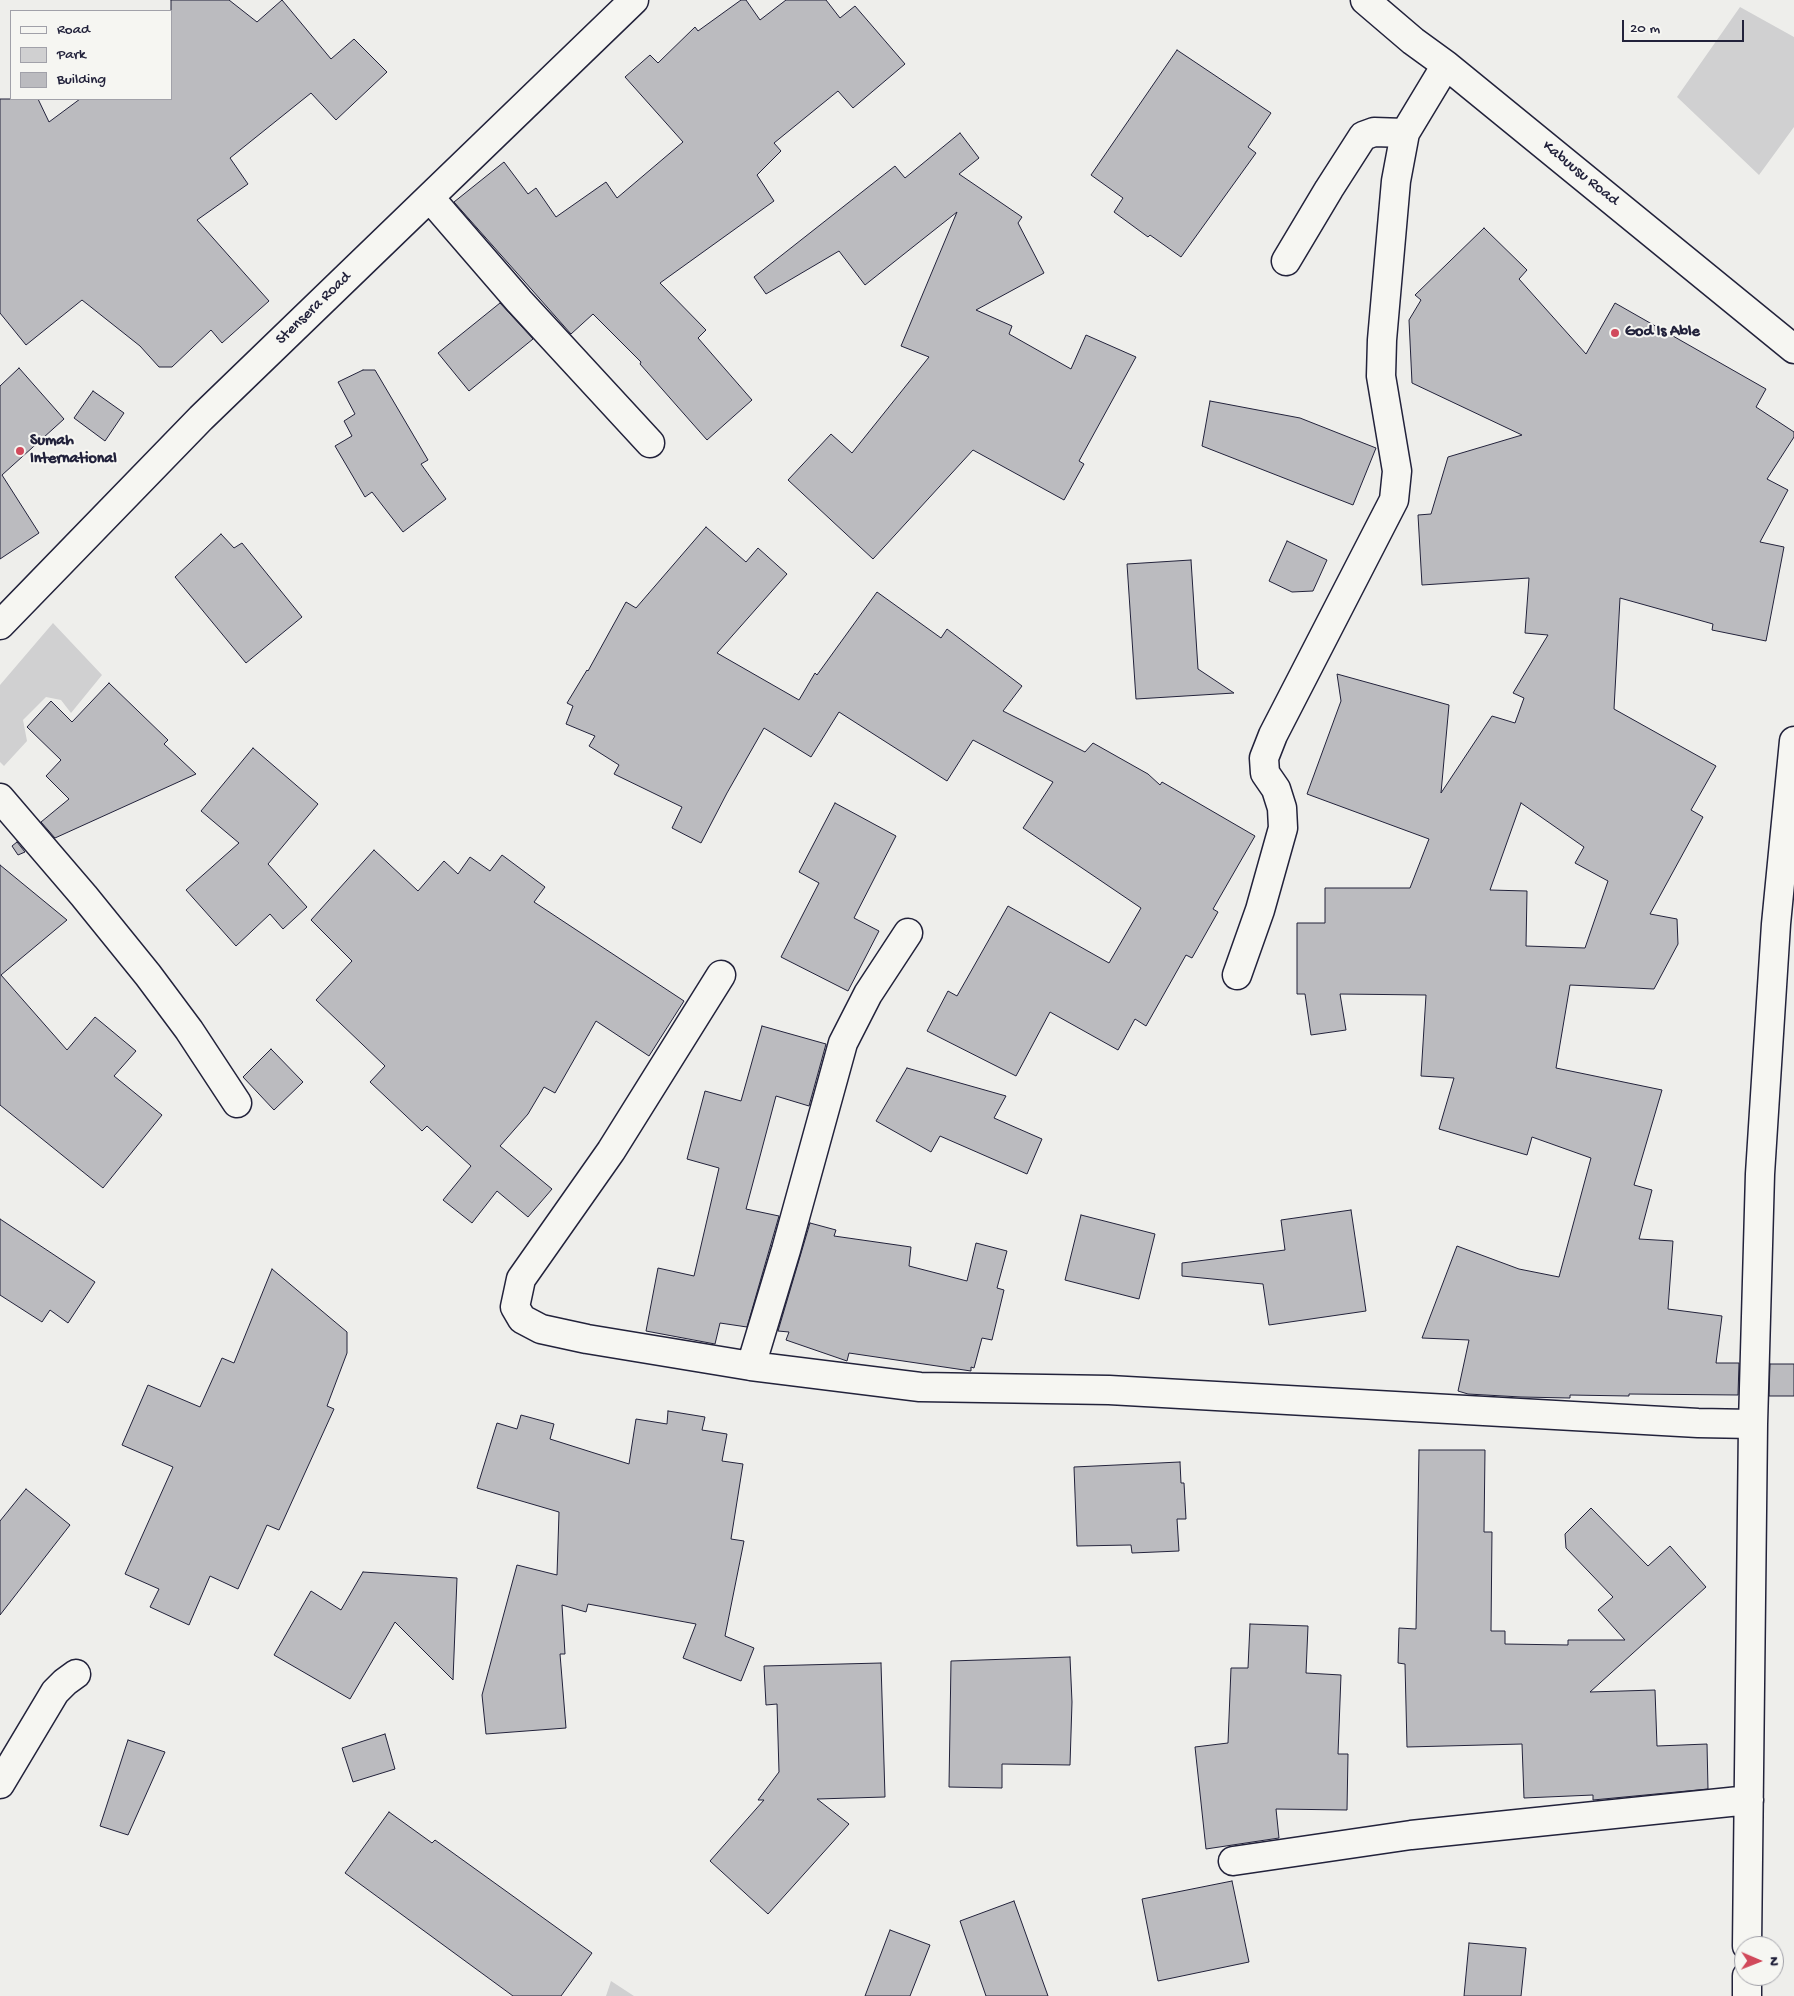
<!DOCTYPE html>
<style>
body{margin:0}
#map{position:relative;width:1794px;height:1996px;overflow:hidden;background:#eeeeeb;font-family:"Gochi Hand",sans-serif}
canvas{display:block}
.legend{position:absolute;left:10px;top:10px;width:162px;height:90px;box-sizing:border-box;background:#f6f6f2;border:1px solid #a1a1a9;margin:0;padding:6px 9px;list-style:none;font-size:15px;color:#22223b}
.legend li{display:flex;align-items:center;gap:10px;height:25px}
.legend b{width:25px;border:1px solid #a1a1a9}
.north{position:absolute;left:1734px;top:1936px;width:50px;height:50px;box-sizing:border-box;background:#f6f6f2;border:1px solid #a1a1a9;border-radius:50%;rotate:91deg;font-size:14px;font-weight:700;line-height:20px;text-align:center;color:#22223b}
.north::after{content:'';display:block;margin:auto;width:18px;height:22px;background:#d1495b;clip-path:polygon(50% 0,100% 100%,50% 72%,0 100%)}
.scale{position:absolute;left:1622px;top:20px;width:122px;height:22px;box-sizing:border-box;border:2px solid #22223b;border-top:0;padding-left:6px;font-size:15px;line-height:18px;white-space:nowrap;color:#22223b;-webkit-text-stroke:4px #f6f6f2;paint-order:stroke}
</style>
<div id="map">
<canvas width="1794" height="1996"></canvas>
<ul class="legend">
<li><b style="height:6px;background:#f6f6f2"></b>Road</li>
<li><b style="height:14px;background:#d0d0d1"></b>Park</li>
<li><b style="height:14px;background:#bbbbbf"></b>Building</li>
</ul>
<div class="north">N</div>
<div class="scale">20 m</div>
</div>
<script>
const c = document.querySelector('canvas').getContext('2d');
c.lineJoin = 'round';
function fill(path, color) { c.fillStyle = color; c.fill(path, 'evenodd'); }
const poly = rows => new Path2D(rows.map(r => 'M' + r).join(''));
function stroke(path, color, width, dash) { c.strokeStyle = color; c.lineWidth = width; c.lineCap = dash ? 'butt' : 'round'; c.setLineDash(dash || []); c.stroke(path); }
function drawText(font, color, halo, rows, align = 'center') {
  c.font = font + ' "Gochi Hand",sans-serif'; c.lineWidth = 4; c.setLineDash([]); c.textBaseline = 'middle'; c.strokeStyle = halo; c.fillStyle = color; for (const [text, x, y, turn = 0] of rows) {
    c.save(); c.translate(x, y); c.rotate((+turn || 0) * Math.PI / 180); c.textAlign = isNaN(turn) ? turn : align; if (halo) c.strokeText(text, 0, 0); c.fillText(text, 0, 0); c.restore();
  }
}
fill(poly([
 [1740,7,1794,37,1794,127,1759,175,1677,97],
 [53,623,102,675,71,713,61,700,46,697,23,720,27,741,4,766,0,762,0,685],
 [611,1981,634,1996,606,1996]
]), '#d0d0d1');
const building = poly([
 [171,0,229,0,257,22,282,0,331,59,354,39,387,72,336,120,311,93,230,158,248,184,197,220,269,301,222,343,211,330,172,367,159,367,140,346,82,300,26,345,0,313,0,99,38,99,49,122,80,99,171,99,171,0],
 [741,0,746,0,760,20,786,0,826,0,840,18,855,6,905,64,853,108,838,91,774,143,781,151,757,175,774,201,660,283,706,330,698,338,752,400,707,440,640,364,641,362,593,314,571,334,454,202,504,162,528,194,536,188,556,217,606,182,617,198,683,142,625,77,650,55,658,63,695,27,698,31,741,0],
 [1177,50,1271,113,1248,147,1256,153,1181,257,1150,235,1148,237,1114,212,1123,198,1091,175,1177,50],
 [960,133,979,158,959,174,1022,217,1018,223,1044,273,976,310,1012,326,1009,334,1071,369,1086,335,1136,357,1079,461,1084,464,1064,500,973,450,873,559,788,480,831,434,852,453,929,357,901,346,957,212,865,285,839,251,766,294,754,277,895,166,905,178,960,133],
 [1484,228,1527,270,1519,279,1586,354,1615,303,1766,389,1756,407,1794,432,1794,437,1767,479,1788,490,1760,542,1784,547,1766,641,1712,630,1713,624,1620,598,1614,709,1716,766,1691,810,1703,817,1650,914,1677,919,1678,944,1654,989,1570,985,1556,1068,1662,1090,1634,1185,1652,1190,1639,1239,1673,1241,1668,1309,1722,1316,1716,1363,1739,1363,1738,1395,1629,1394,1629,1396,1570,1395,1570,1398,1521,1397,1468,1394,1458,1391,1469,1340,1422,1338,1457,1246,1519,1269,1559,1277,1591,1158,1532,1137,1527,1155,1439,1129,1454,1078,1421,1076,1426,995,1340,994,1346,1030,1311,1035,1305,994,1297,994,1297,923,1325,923,1325,888,1410,888,1429,839,1307,794,1341,701,1337,674,1449,705,1441,793,1492,716,1515,723,1524,698,1513,693,1548,635,1525,633,1529,578,1422,585,1418,515,1431,514,1448,457,1522,435,1412,383,1409,320,1421,300,1415,295,1484,228],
 [1521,803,1584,847,1575,863,1608,881,1585,948,1526,946,1527,891,1490,890,1521,803],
 [500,303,533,339,469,391,438,353,500,303],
 [19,368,64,419,2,475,39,533,0,559,0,386,19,368],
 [363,370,375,370,428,460,421,464,446,499,403,532,372,492,365,497,335,446,352,436,344,421,355,414,338,382,363,370],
 [93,391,124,413,105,441,74,418,93,391],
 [1210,401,1300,418,1376,448,1353,505,1202,446,1210,401],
 [706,527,746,562,758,548,787,574,717,653,799,700,815,673,817,675,877,592,941,638,947,629,1022,686,1003,711,1085,752,1093,743,1148,774,1160,785,1162,782,1255,836,1213,909,1218,912,1192,958,1186,955,1146,1026,1135,1019,1118,1050,1050,1012,1016,1076,927,1031,948,991,957,996,1008,906,1109,963,1141,908,1023,828,1053,782,973,740,947,781,839,712,811,757,764,728,727,793,701,843,672,828,682,807,614,774,619,765,589,746,595,736,566,724,573,706,567,703,587,670,588,671,626,602,636,608,706,527],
 [221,534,234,548,242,543,302,617,246,663,175,577,221,534],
 [1287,541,1327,560,1313,591,1292,592,1269,581,1287,541],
 [1191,560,1198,669,1234,693,1136,699,1127,564,1191,560],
 [109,683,168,740,164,744,196,774,55,838,41,822,69,799,46,776,61,760,27,727,51,701,72,722,109,683],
 [253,748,318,804,268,864,307,907,283,929,270,914,236,946,186,890,239,843,201,811,253,748],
 [835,803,896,836,854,918,879,931,848,991,781,957,819,883,799,872,835,803],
 [17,842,25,852,18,855,12,846,17,842],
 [374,850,418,891,444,861,458,874,470,857,490,871,502,855,545,887,534,902,684,1001,649,1056,596,1021,555,1093,544,1087,528,1114,500,1146,552,1189,528,1217,497,1191,472,1223,443,1200,471,1166,427,1126,422,1131,370,1082,385,1066,316,1000,352,961,311,920,374,850],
 [0,865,67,920,1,975,67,1050,95,1017,136,1051,114,1076,162,1115,103,1188,0,1105,0,865],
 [762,1026,826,1044,809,1106,776,1096,746,1209,779,1216,747,1327,720,1323,715,1344,646,1331,658,1268,694,1276,719,1168,687,1159,705,1091,741,1101,762,1026],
 [271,1049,303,1082,274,1110,243,1077,271,1049],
 [907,1068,1006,1096,994,1118,1042,1139,1027,1174,940,1136,931,1152,876,1121,907,1068],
 [1351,1210,1366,1311,1269,1325,1263,1284,1182,1276,1182,1263,1285,1250,1281,1220,1351,1210],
 [1081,1215,1155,1234,1139,1299,1065,1280,1081,1215],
 [0,1219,95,1282,68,1323,50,1310,42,1322,0,1295,0,1219],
 [810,1223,836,1230,834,1236,911,1247,909,1266,967,1281,976,1243,1007,1251,997,1288,1004,1290,992,1340,982,1338,974,1368,971,1367,971,1371,849,1353,847,1361,786,1340,789,1332,778,1331,810,1223],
 [272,1269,347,1332,347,1353,327,1406,334,1409,279,1530,267,1525,238,1589,210,1576,189,1625,150,1607,159,1589,125,1574,173,1467,122,1445,148,1385,200,1407,222,1358,234,1363,272,1269],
 [1770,1364,1794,1364,1794,1396,1769,1396,1770,1364],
 [668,1411,705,1417,702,1430,727,1434,722,1461,743,1464,731,1539,744,1541,725,1636,754,1648,741,1681,683,1658,696,1624,588,1604,586,1612,562,1605,565,1654,560,1654,566,1728,486,1734,482,1695,517,1565,557,1575,559,1512,477,1488,497,1423,517,1429,521,1415,554,1424,550,1439,629,1464,636,1419,667,1424,668,1411],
 [1419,1450,1485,1450,1484,1532,1492,1532,1491,1631,1505,1631,1505,1644,1568,1645,1568,1640,1625,1640,1598,1610,1613,1597,1566,1548,1565,1534,1591,1508,1648,1566,1670,1546,1706,1587,1590,1692,1655,1690,1657,1746,1707,1744,1708,1789,1593,1800,1593,1795,1524,1798,1522,1744,1407,1747,1405,1664,1398,1663,1399,1628,1416,1629,1419,1450],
 [1180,1462,1181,1483,1184,1483,1186,1519,1177,1519,1179,1551,1132,1553,1131,1545,1077,1546,1074,1467,1180,1462],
 [26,1489,70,1525,0,1615,0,1521,26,1489],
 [363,1572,457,1578,453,1680,395,1622,350,1699,274,1655,311,1591,341,1610,363,1572],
 [1250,1624,1308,1626,1306,1673,1341,1675,1338,1754,1348,1754,1347,1810,1276,1809,1279,1838,1206,1849,1195,1747,1228,1743,1231,1668,1248,1668,1250,1624],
 [1070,1657,1072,1702,1070,1765,1002,1764,1002,1788,949,1787,951,1661,1070,1657],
 [881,1663,885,1797,817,1799,849,1824,768,1914,710,1861,764,1800,758,1800,779,1772,777,1704,766,1705,764,1666,881,1663],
 [385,1734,395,1769,353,1782,342,1748,385,1734],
 [128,1740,165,1752,128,1835,100,1826,128,1740],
 [389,1812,432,1843,435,1840,592,1953,561,1996,513,1996,345,1873,389,1812],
 [1232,1881,1249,1962,1158,1981,1142,1899,1232,1881],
 [1014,1901,1048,1996,986,1996,960,1921,1014,1901],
 [890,1930,930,1945,910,1996,865,1996,890,1930],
 [1469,1943,1526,1948,1521,1996,1464,1996,1469,1943]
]);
fill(building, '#bbbbbf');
stroke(building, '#22223b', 1);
const minor = poly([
 [1365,0,1413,41,1446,65,1794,349],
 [430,198,519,301,650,443],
 [1286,261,1329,189,1363,136,1374,132,1405,133],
 [0,625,201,418,634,0],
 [0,798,84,896,148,975,189,1030,237,1103],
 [721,975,611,1151,521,1279,515,1307,522,1319,541,1329,587,1339,751,1366,920,1387,1109,1390,1698,1423,1753,1424],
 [1237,975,1260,910,1283,828,1282,808,1276,789,1265,773,1264,758,1273,735,1394,500,1397,471,1381,376,1382,340,1396,181,1405,133,1446,65],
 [751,1366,786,1250,843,1043,868,994,908,933],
 [0,1784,55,1692,65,1682,76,1674],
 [1233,1861,1411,1835,1749,1800],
 [1747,1946,1753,1424,1760,1174,1776,924,1794,741],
 [1747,1996,1747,1976]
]);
stroke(minor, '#22223b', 31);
stroke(minor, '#f6f6f2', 28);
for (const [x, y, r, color] of [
 [1615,333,5,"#d1495b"],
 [20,451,5,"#d1495b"]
]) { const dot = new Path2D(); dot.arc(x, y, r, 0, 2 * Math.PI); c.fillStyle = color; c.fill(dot); stroke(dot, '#f6f6f2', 2); }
drawText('16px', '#22223b', '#f6f6f2', [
 ["Kabuusu Road",1580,174,39],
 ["Stensera Road",314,309,-44]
]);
drawText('bold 16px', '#22223b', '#f6f6f2', [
 ["God Is Able",1625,333],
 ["Sumah",30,442],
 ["International",30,460]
], 'left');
</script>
